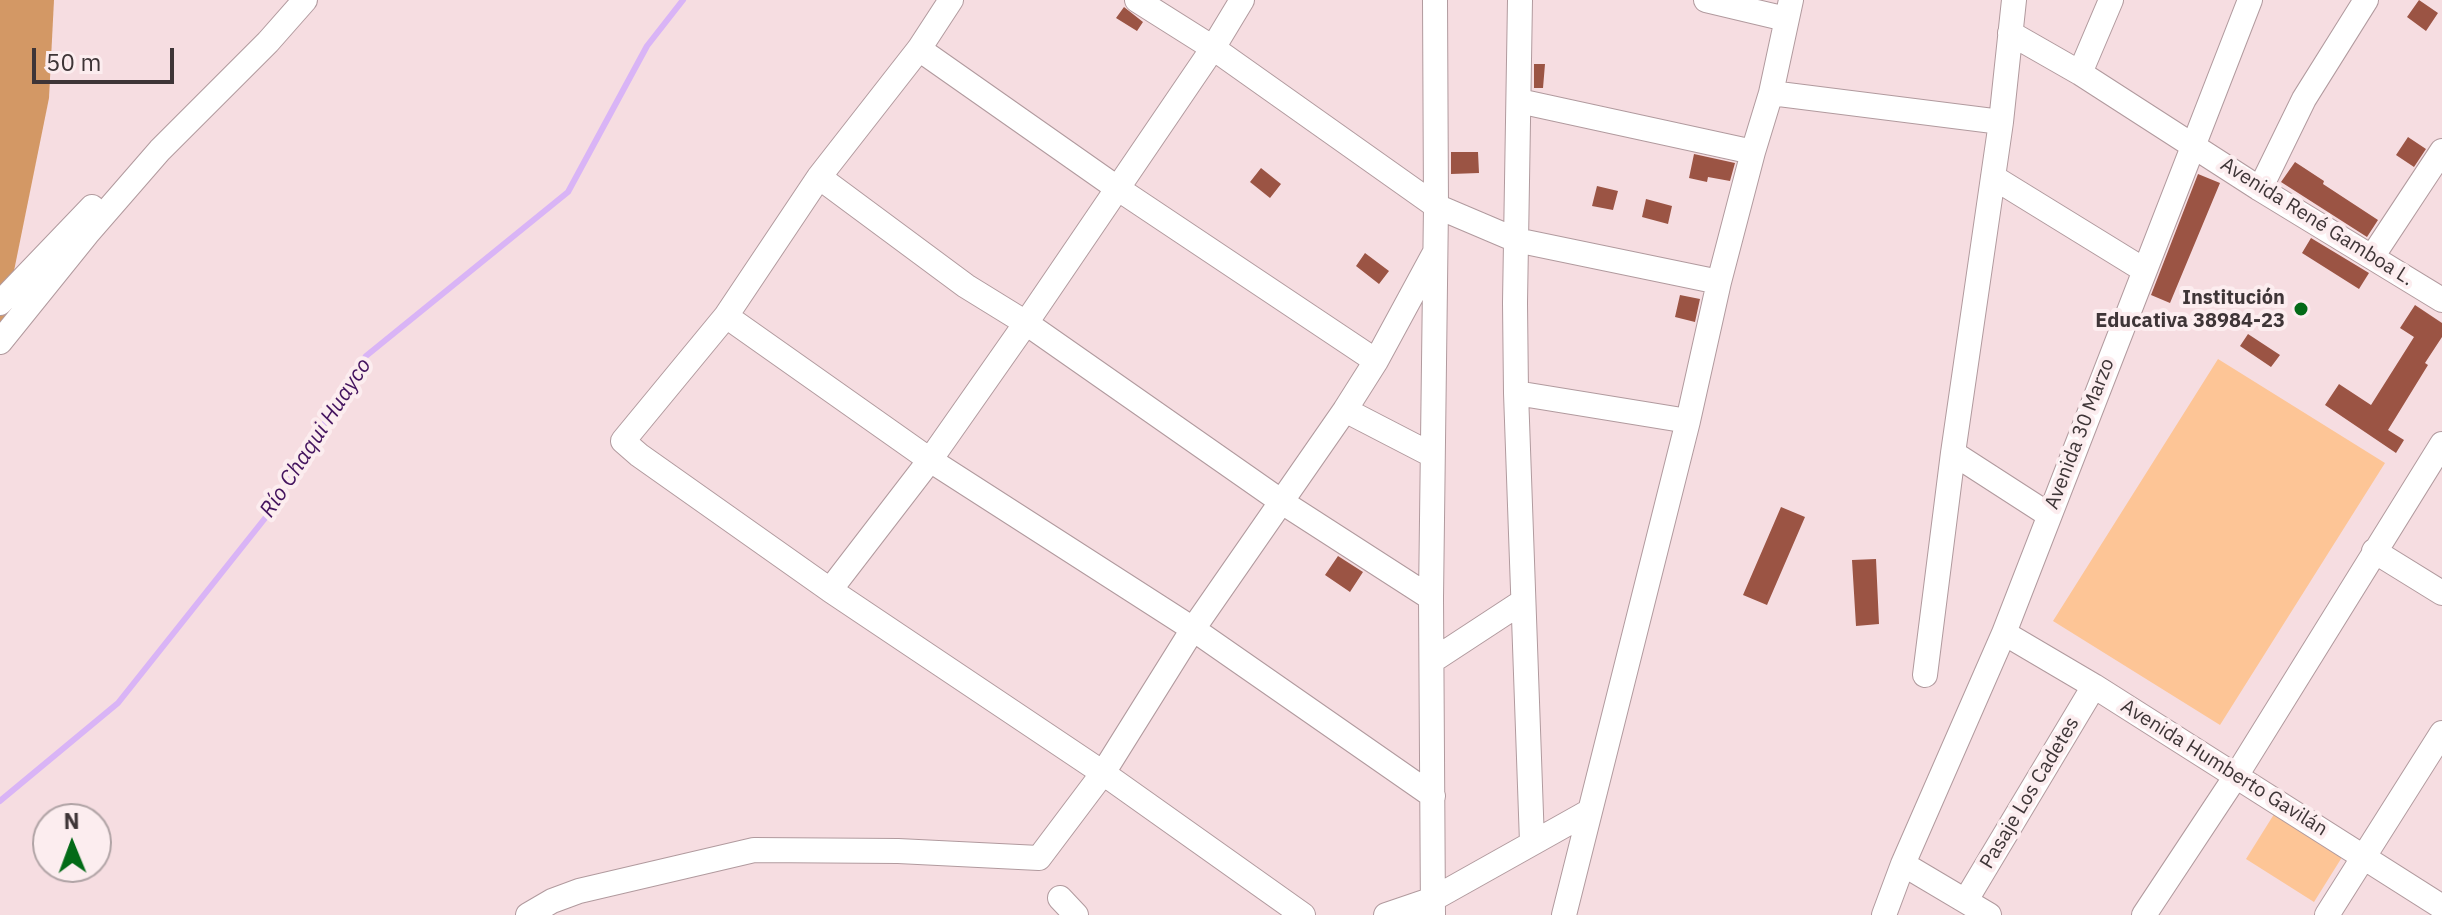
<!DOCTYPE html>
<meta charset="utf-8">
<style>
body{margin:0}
#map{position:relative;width:2442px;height:915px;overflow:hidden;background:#f6dde1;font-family:"IBM Plex Sans",sans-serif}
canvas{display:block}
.north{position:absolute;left:32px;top:803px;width:80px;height:80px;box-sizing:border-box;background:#fcedef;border:2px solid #b0a3a5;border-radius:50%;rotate:359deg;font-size:22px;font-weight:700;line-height:32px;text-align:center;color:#3e3537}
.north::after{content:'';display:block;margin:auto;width:28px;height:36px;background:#036a17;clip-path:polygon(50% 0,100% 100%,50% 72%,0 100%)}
.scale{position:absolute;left:32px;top:48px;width:142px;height:36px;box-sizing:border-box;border:4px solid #3e3537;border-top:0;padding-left:10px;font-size:24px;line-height:28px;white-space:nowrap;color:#3e3537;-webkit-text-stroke:6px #fcedef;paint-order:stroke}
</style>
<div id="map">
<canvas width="2442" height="915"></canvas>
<div class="north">N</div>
<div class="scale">50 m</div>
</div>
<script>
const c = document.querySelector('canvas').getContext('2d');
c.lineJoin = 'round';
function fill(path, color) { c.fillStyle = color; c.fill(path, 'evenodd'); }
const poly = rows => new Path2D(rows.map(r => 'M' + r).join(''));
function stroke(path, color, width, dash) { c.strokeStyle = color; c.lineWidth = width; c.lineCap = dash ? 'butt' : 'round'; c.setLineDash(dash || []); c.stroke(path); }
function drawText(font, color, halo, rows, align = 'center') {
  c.font = font + ' "IBM Plex Sans",sans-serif'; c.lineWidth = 8; c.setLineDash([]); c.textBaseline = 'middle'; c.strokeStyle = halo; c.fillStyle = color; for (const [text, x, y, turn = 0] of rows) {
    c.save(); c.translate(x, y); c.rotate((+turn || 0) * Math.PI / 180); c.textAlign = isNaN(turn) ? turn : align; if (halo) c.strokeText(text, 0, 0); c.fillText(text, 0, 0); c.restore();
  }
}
fill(poly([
 [2218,359,2385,463,2220,725,2053,621],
 [2276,811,2344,854,2314,902,2246,859]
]), '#fdc596');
fill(poly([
 [0,0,54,0,49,98,0,340]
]), '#d39865');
stroke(poly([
 [0,801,118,703,270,512,366,356,568,192,647,46,683,0]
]), '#d9b4f6', 6);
fill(poly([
 [2419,0,2438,13,2426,31,2407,17],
 [1124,7,1143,22,1137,31,1116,18],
 [1534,64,1545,64,1543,88,1534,88],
 [2408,137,2426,149,2414,167,2396,155],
 [1451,152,1478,152,1479,173,1451,174],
 [1694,154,1735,163,1730,181,1708,177,1707,182,1689,178],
 [2295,162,2324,181,2323,184,2378,220,2367,237,2281,182],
 [1261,168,1281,184,1270,198,1250,182],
 [2198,174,2220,183,2170,303,2151,295],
 [1597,186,1618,191,1613,210,1592,206],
 [1646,199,1672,206,1668,224,1642,217],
 [2311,238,2369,273,2359,289,2302,253],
 [1365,253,1389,271,1379,284,1356,266],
 [1680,295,1700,299,1695,322,1675,317],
 [2415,305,2442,323,2442,337,2425,363,2428,365,2388,430,2404,440,2396,453,2325,405,2339,384,2371,405,2414,337,2400,328],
 [2248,334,2280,355,2271,367,2240,346],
 [1781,507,1805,517,1767,605,1743,595],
 [1338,556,1363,572,1350,592,1325,575],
 [1876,559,1879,624,1856,626,1852,560]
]), '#9b5444');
const minor = poly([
 [951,0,919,49,819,177,726,316,623,441,639,455,830,590,1103,773,1303,915],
 [1137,0,1213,48,1436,206,1516,240,1719,282],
 [1520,0,1515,303,1516,393,1532,842],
 [1706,0,1786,19],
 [2010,33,2080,73,2260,189,2442,300],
 [919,49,1117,188,1376,361],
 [2080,73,2111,0],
 [1771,93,2001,122],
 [1519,101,1753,152],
 [819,177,966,286,1026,323,1282,502,1431,598],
 [1993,177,2144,270],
 [2260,189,2304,99,2366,0],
 [2372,257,2442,151],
 [0,303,92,207],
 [726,316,930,460,1193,629,1433,796],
 [0,342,87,234,160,150,268,42,305,0],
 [1516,393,1688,421],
 [1345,410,1432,455],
 [1953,453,2049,515],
 [2374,551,2442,593],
 [830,590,930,460,1026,323,1213,48,1242,0],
 [2004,633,2094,686,2442,907],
 [1432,661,1522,602],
 [1925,675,1953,453,2001,122,2014,0],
 [1903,864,1989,915],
 [1060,898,1076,915],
 [1966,900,2094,686],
 [528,915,552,901,579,891,754,850,898,851,1039,858,1103,773,1193,629,1345,410,1376,361,1434,254],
 [1386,915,1433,899,1590,811],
 [1433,915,1431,598,1436,206,1435,0],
 [1564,915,1688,421,1719,282,1753,152,1771,93,1791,0],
 [1884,915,1903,864,2004,633,2250,0],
 [2144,915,2236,776,2442,444],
 [2327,915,2442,733]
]);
stroke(minor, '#b19a9e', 26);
stroke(minor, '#fff', 24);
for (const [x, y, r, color] of [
 [2301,309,8,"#036a17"]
]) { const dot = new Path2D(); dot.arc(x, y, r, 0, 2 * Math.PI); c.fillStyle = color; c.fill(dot); stroke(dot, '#fcedef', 3); }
drawText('20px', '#3e3537', '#fcedef', [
 ["Avenida René Gamboa L.",2317,222,32],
 ["Avenida 30 Marzo",2080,434,-69],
 ["Avenida Humberto Gavilán",2224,768,32],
 ["Pasaje Los Cadetes",2030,793,-59]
]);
drawText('bold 20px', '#3e3537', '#fcedef', [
 ["Institución",2285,298],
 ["Educativa 38984-23",2285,321]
], 'right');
drawText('italic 22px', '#43135e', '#fcedef', [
 ["Río Chaqui Huayco",316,438,-57]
]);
</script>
